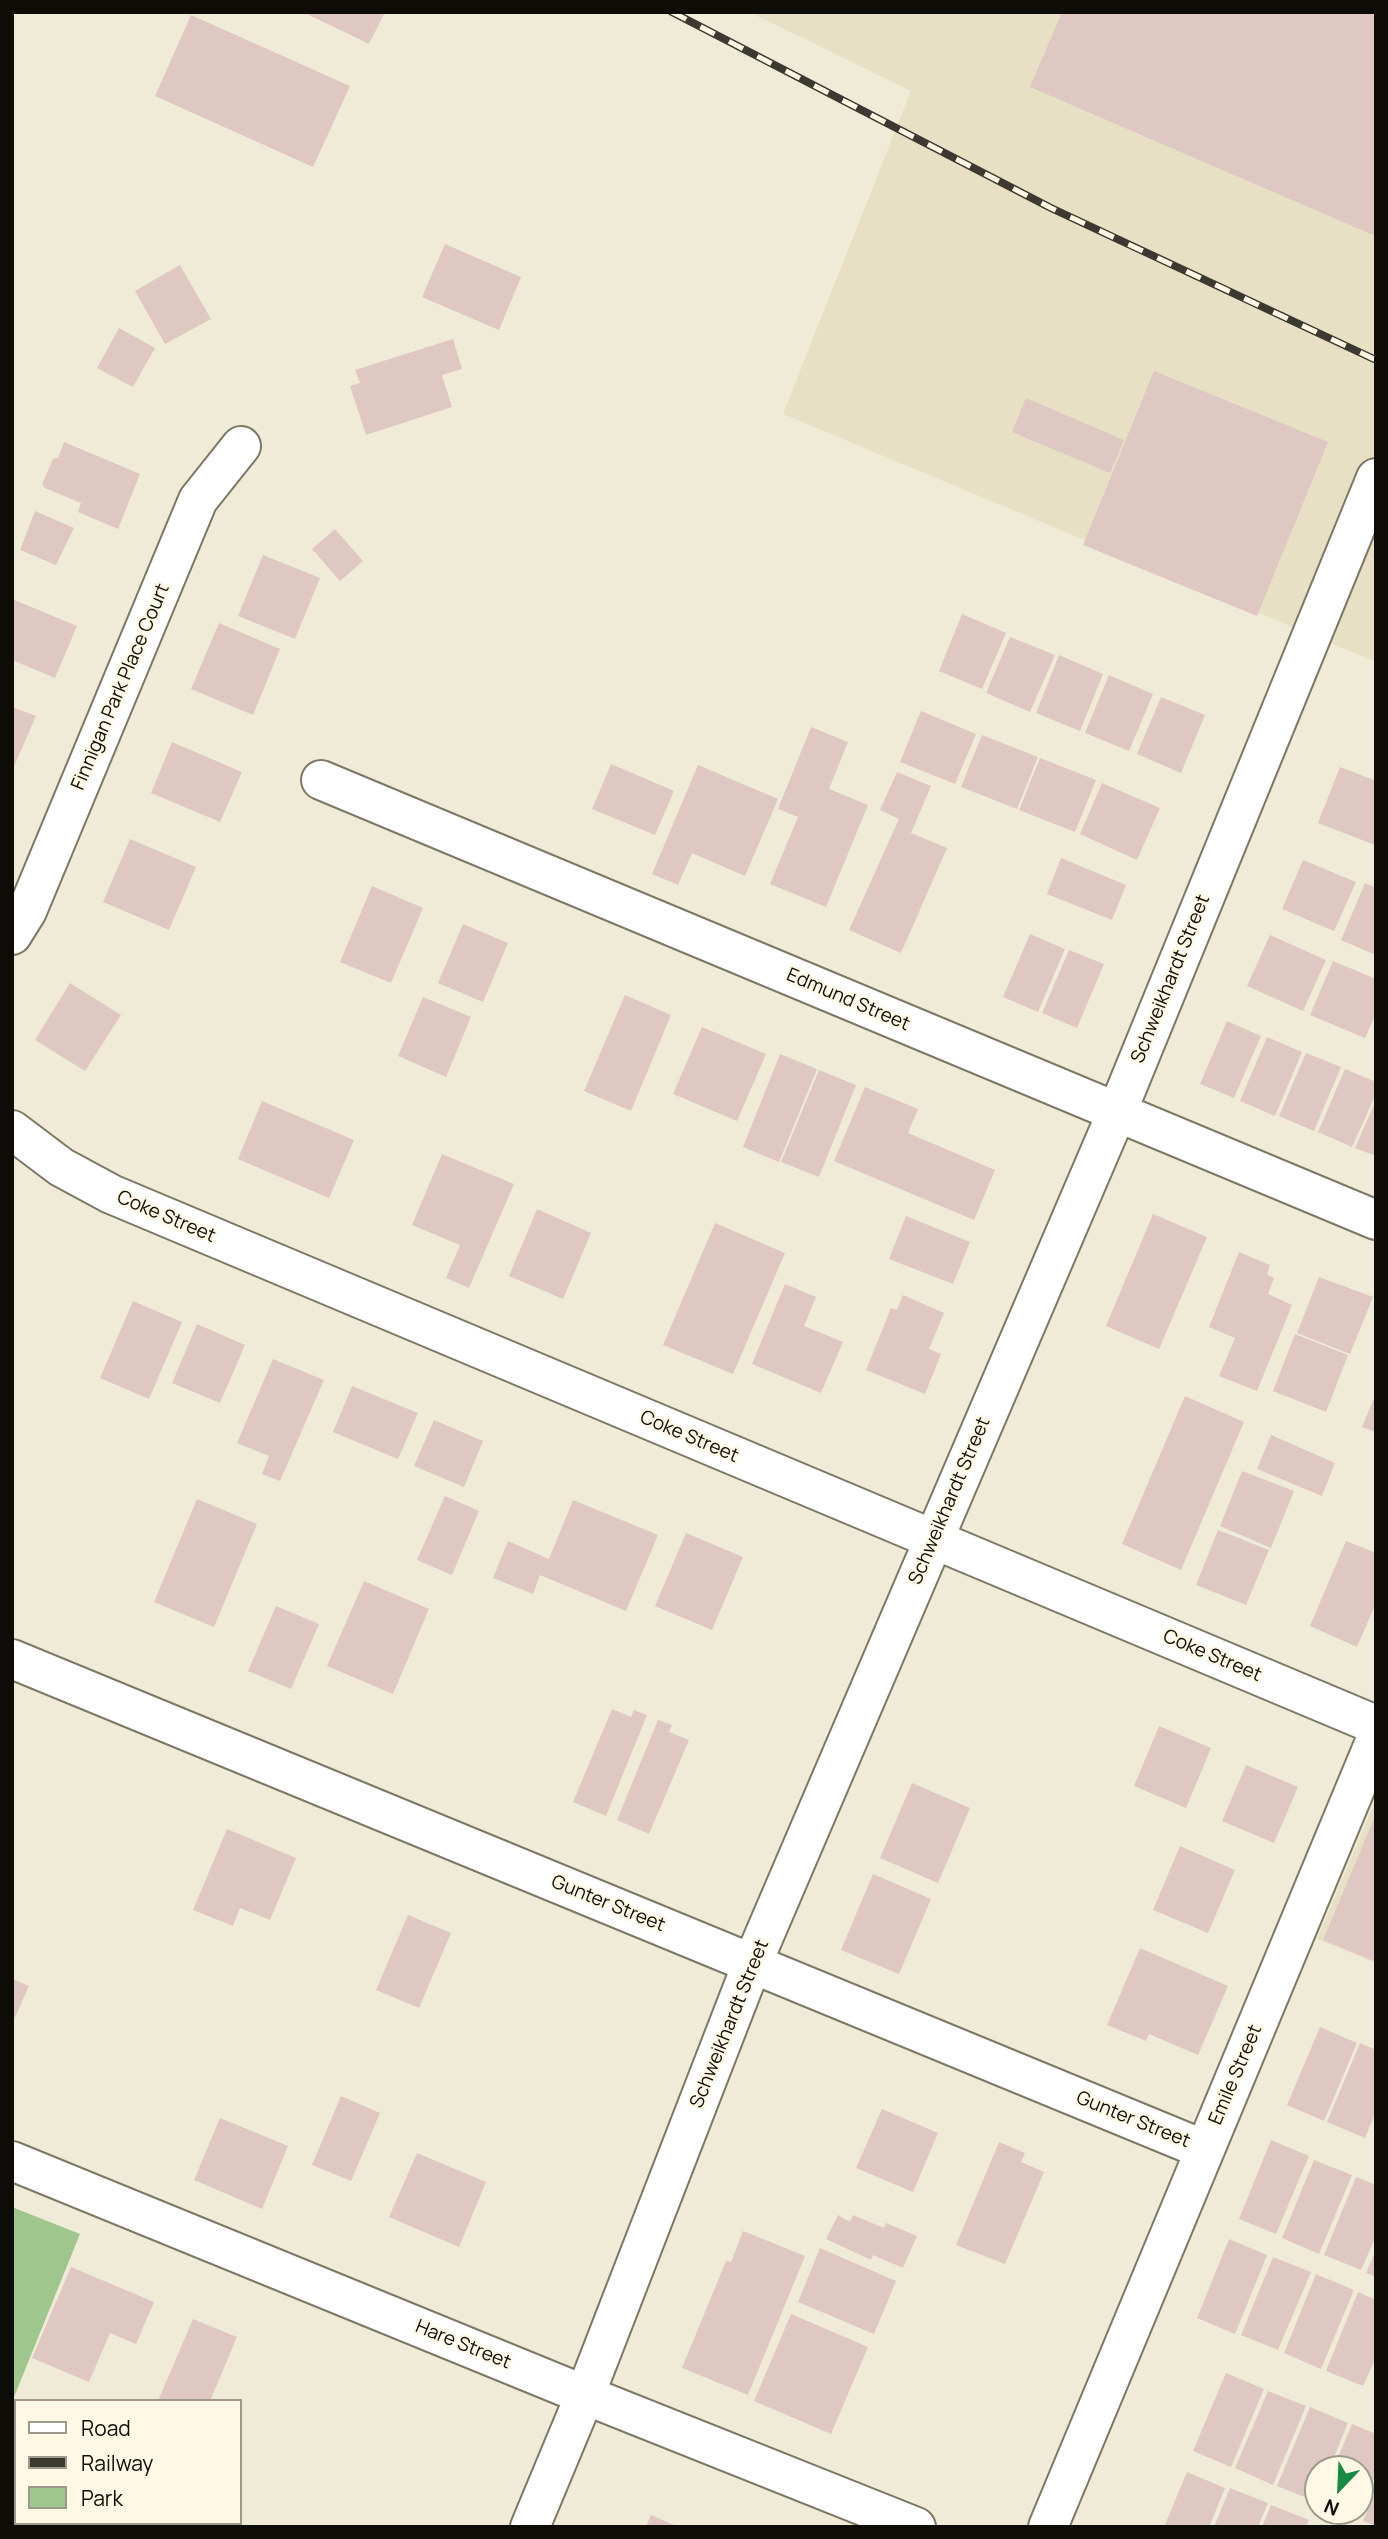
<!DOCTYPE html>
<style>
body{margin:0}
#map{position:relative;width:1388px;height:2539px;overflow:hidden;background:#f0ebd7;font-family:Manrope,sans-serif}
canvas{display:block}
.frame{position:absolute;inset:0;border:14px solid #0d0c06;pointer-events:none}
.legend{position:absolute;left:14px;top:2399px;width:228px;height:126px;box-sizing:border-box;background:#fef8e4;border:2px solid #9e9a8b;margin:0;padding:9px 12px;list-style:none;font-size:21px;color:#0d0c06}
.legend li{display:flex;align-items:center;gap:14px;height:35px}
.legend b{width:35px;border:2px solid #9e9a8b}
.north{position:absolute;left:1304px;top:2455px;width:70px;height:70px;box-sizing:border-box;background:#fef8e4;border:2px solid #9e9a8b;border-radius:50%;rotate:203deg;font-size:19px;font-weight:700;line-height:28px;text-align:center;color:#0d0c06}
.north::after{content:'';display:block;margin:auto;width:24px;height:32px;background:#178a44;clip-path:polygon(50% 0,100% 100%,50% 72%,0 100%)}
</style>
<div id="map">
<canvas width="1388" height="2539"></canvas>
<div class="frame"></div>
<ul class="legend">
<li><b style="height:9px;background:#fff"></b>Road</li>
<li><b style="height:9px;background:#3b3930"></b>Railway</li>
<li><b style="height:19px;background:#9fc78d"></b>Park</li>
</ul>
<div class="north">N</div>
</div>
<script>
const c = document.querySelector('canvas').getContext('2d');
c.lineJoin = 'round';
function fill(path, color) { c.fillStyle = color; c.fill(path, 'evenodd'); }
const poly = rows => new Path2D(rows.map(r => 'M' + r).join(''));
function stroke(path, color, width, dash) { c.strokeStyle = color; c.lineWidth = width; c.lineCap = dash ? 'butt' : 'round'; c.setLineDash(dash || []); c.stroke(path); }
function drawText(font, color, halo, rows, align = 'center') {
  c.font = font + ' Manrope,sans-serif'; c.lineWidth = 5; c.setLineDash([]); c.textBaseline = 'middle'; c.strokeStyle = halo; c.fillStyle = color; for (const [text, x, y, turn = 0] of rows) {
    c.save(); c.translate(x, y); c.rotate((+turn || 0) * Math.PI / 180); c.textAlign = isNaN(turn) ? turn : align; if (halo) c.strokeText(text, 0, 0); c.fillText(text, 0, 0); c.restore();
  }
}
fill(poly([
 [749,12,1376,12,1376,662,783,414,911,91],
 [1376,1799,1376,1963,1317,1939]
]), '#e7e0c5');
fill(poly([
 [12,2207,80,2234,12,2402]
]), '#9fc78d');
fill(poly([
 [303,12,385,12,369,44],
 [1062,12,1376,12,1376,228,1373,235,1030,87],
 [191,15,350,86,313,167,155,96],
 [445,244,521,277,499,330,422,297],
 [180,265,211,319,165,344,135,291],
 [119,328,155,348,133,387,97,368],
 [453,339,462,369,442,375,452,407,366,435,350,386,360,383,355,370],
 [1154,371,1328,442,1257,616,1083,545],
 [1026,398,1124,440,1110,473,1012,432],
 [64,442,140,474,118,529,78,512,81,503,45,488,42,484,53,459,58,458],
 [35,511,74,528,56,565,20,550],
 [335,529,363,561,340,581,312,549],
 [263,555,320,578,295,639,238,616],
 [12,599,77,626,55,678,12,660],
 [962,614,1006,633,982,689,939,671],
 [219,623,280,649,253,715,191,689],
 [1010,637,1055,655,1030,712,986,693],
 [1059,655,1103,674,1080,731,1036,713],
 [1109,675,1153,694,1129,751,1085,733],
 [1161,697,1205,715,1181,773,1137,754],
 [12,707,36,716,12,771],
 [921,711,976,734,955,784,900,762],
 [811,727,848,742,829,789,868,805,826,907,770,884,798,817,778,809],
 [982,735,1038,757,1017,809,961,787],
 [172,742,242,772,220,822,151,793],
 [1040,758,1096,780,1075,832,1019,810],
 [611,764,674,791,655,835,592,809],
 [698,765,778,799,745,876,692,853,678,885,652,874],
 [1340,767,1376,781,1375,845,1318,823],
 [897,772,931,786,911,833,947,848,901,953,849,930,899,819,880,810],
 [1102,783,1160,808,1137,860,1080,834],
 [130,839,196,867,169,930,103,902],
 [1061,858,1126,885,1112,920,1047,894],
 [1303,860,1356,882,1334,931,1282,909],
 [1365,883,1376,888,1376,955,1341,940],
 [372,886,423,908,391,983,340,962],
 [463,924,508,943,483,1002,438,983],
 [1030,934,1065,949,1038,1012,1003,997],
 [1270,935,1326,960,1303,1011,1247,986],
 [1069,950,1104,964,1077,1028,1042,1013],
 [1333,961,1376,979,1376,1014,1365,1038,1310,1015],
 [70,983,121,1015,85,1071,35,1040],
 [625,995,671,1015,631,1111,584,1091],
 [423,997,471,1017,446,1077,398,1056],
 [1227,1021,1261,1036,1234,1098,1200,1084],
 [702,1027,766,1054,737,1121,673,1094],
 [1267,1037,1302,1052,1275,1116,1240,1101],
 [1306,1053,1341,1067,1314,1131,1279,1116],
 [780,1054,817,1069,779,1162,743,1147],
 [1345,1069,1376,1082,1376,1094,1352,1147,1318,1132],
 [819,1070,856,1085,819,1177,781,1162],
 [865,1087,918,1109,908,1133,995,1170,974,1220,834,1161],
 [1376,1100,1376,1156,1355,1148],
 [262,1101,354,1140,329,1198,238,1159],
 [442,1154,514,1184,469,1288,446,1278,460,1245,412,1225],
 [537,1209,591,1233,563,1299,509,1276],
 [1153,1214,1207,1237,1159,1349,1106,1326],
 [906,1216,970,1242,953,1284,889,1259],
 [715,1223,785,1253,733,1374,663,1345],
 [1239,1252,1270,1265,1267,1275,1274,1278,1268,1294,1292,1305,1257,1391,1219,1376,1235,1338,1209,1327],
 [1319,1277,1373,1297,1350,1354,1297,1333],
 [785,1284,816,1297,804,1326,843,1342,821,1393,752,1364],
 [903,1295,944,1313,929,1349,941,1354,925,1394,866,1370,891,1308,897,1310],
 [133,1301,182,1322,149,1399,100,1378],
 [197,1324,245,1345,220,1403,172,1383],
 [1295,1334,1348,1355,1326,1412,1273,1391],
 [273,1359,324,1380,280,1481,262,1474,269,1456,237,1443],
 [352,1386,418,1413,398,1459,333,1432],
 [1376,1393,1376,1432,1362,1427],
 [1185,1396,1244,1422,1181,1570,1122,1544],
 [434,1420,483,1441,464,1487,414,1466],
 [1271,1435,1335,1463,1322,1496,1257,1469],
 [1242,1471,1294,1491,1271,1548,1220,1526],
 [445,1496,479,1511,452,1575,417,1560],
 [197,1499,257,1524,214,1627,154,1602],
 [573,1500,658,1535,626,1611,540,1575,533,1594,493,1578,508,1541,549,1559],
 [1218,1530,1269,1550,1246,1605,1196,1585],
 [686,1533,743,1557,712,1630,655,1606],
 [1346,1541,1376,1553,1376,1603,1357,1647,1310,1626],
 [364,1581,429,1609,393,1694,327,1666],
 [276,1606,319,1624,291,1689,248,1671],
 [612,1709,631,1717,634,1710,647,1715,606,1816,573,1802],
 [658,1720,672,1725,669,1732,689,1740,649,1834,617,1820],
 [1159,1726,1211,1748,1186,1808,1134,1786],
 [1246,1765,1298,1787,1274,1843,1222,1821],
 [912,1783,970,1808,938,1883,880,1858],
 [1376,1814,1376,1962,1323,1940],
 [227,1829,296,1858,270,1920,240,1908,233,1926,193,1910],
 [1180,1846,1235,1870,1208,1933,1153,1910],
 [873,1874,931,1899,899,1974,841,1950],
 [408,1915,451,1933,419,2008,376,1990],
 [1140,1948,1228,1986,1198,2055,1149,2034,1146,2041,1107,2025],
 [12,1979,29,1986,12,2024],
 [1320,2027,1357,2043,1324,2121,1287,2105],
 [1360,2043,1376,2050,1376,2111,1365,2138,1327,2122],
 [341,2096,380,2113,351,2181,312,2165],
 [882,2109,938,2133,913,2192,856,2168],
 [220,2118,288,2146,262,2209,194,2180],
 [1271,2140,1309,2156,1276,2234,1239,2219],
 [999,2142,1025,2153,1021,2162,1044,2172,1005,2264,956,2245],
 [417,2153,486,2182,459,2247,389,2217],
 [1314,2160,1352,2175,1319,2254,1282,2238],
 [1356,2177,1376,2185,1376,2236,1361,2270,1324,2255],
 [838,2215,850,2222,853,2215,884,2228,886,2223,917,2236,903,2268,873,2255,871,2260,826,2239],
 [743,2231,805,2256,748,2395,682,2368,726,2261,731,2262],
 [1229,2239,1267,2255,1235,2334,1197,2318],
 [820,2248,896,2281,874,2334,798,2302],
 [1376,2250,1376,2277,1366,2273],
 [1273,2257,1311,2272,1278,2350,1241,2335],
 [71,2267,154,2302,136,2344,110,2333,89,2382,32,2358],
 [1316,2274,1354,2290,1321,2369,1284,2353],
 [1358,2292,1376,2300,1376,2357,1363,2386,1326,2371],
 [791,2314,868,2347,831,2434,754,2401],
 [193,2319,237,2337,210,2401,158,2401],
 [1226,2373,1264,2389,1231,2467,1193,2451],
 [1268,2391,1306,2406,1273,2485,1235,2468],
 [1310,2407,1348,2423,1329,2469,1318,2469,1318,2495,1315,2501,1277,2486],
 [1352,2424,1376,2434,1376,2474,1357,2518,1340,2511,1360,2511,1360,2469,1333,2469],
 [1187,2472,1225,2488,1209,2527,1164,2527],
 [1230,2488,1268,2503,1258,2527,1214,2527],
 [1376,2491,1376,2526,1363,2521],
 [1271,2505,1309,2520,1306,2527,1262,2527],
 [12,2507,16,2508,16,2523,44,2523,43,2527,12,2527],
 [651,2515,679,2527,646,2527],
 [92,2523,154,2523,153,2527,91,2527]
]), '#dec8c1');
const minor = poly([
 [321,780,1376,1220],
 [12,935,27,911,198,500,241,446],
 [12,1130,61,1167,111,1194,1376,1725],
 [12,1659,1205,2150],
 [12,2161,585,2395,916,2527],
 [530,2527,585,2395,752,1964,1117,1112,1376,478],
 [1048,2527,1376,1739]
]);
stroke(minor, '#7d7866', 42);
stroke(minor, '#fff', 38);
const rail = poly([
 [672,12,1051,208,1376,360]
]);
stroke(rail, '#3b3930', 8);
stroke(rail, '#fef8e4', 5, [16]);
drawText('19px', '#0d0c06', '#fef8e4', [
 ["Finnigan Park Place Court",121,687,-67],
 ["Schweikhardt Street",1171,979,-68],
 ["Edmund Street",848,1000,23],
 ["Coke Street",166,1217,23],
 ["Coke Street",689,1437,23],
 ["Schweikhardt Street",950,1501,-67],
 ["Coke Street",1212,1656,23],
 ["Gunter Street",608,1904,22],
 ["Schweikhardt Street",730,2024,-68],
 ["Emile Street",1236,2075,-67],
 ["Gunter Street",1133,2120,22],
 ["Hare Street",463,2345,22]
]);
</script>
